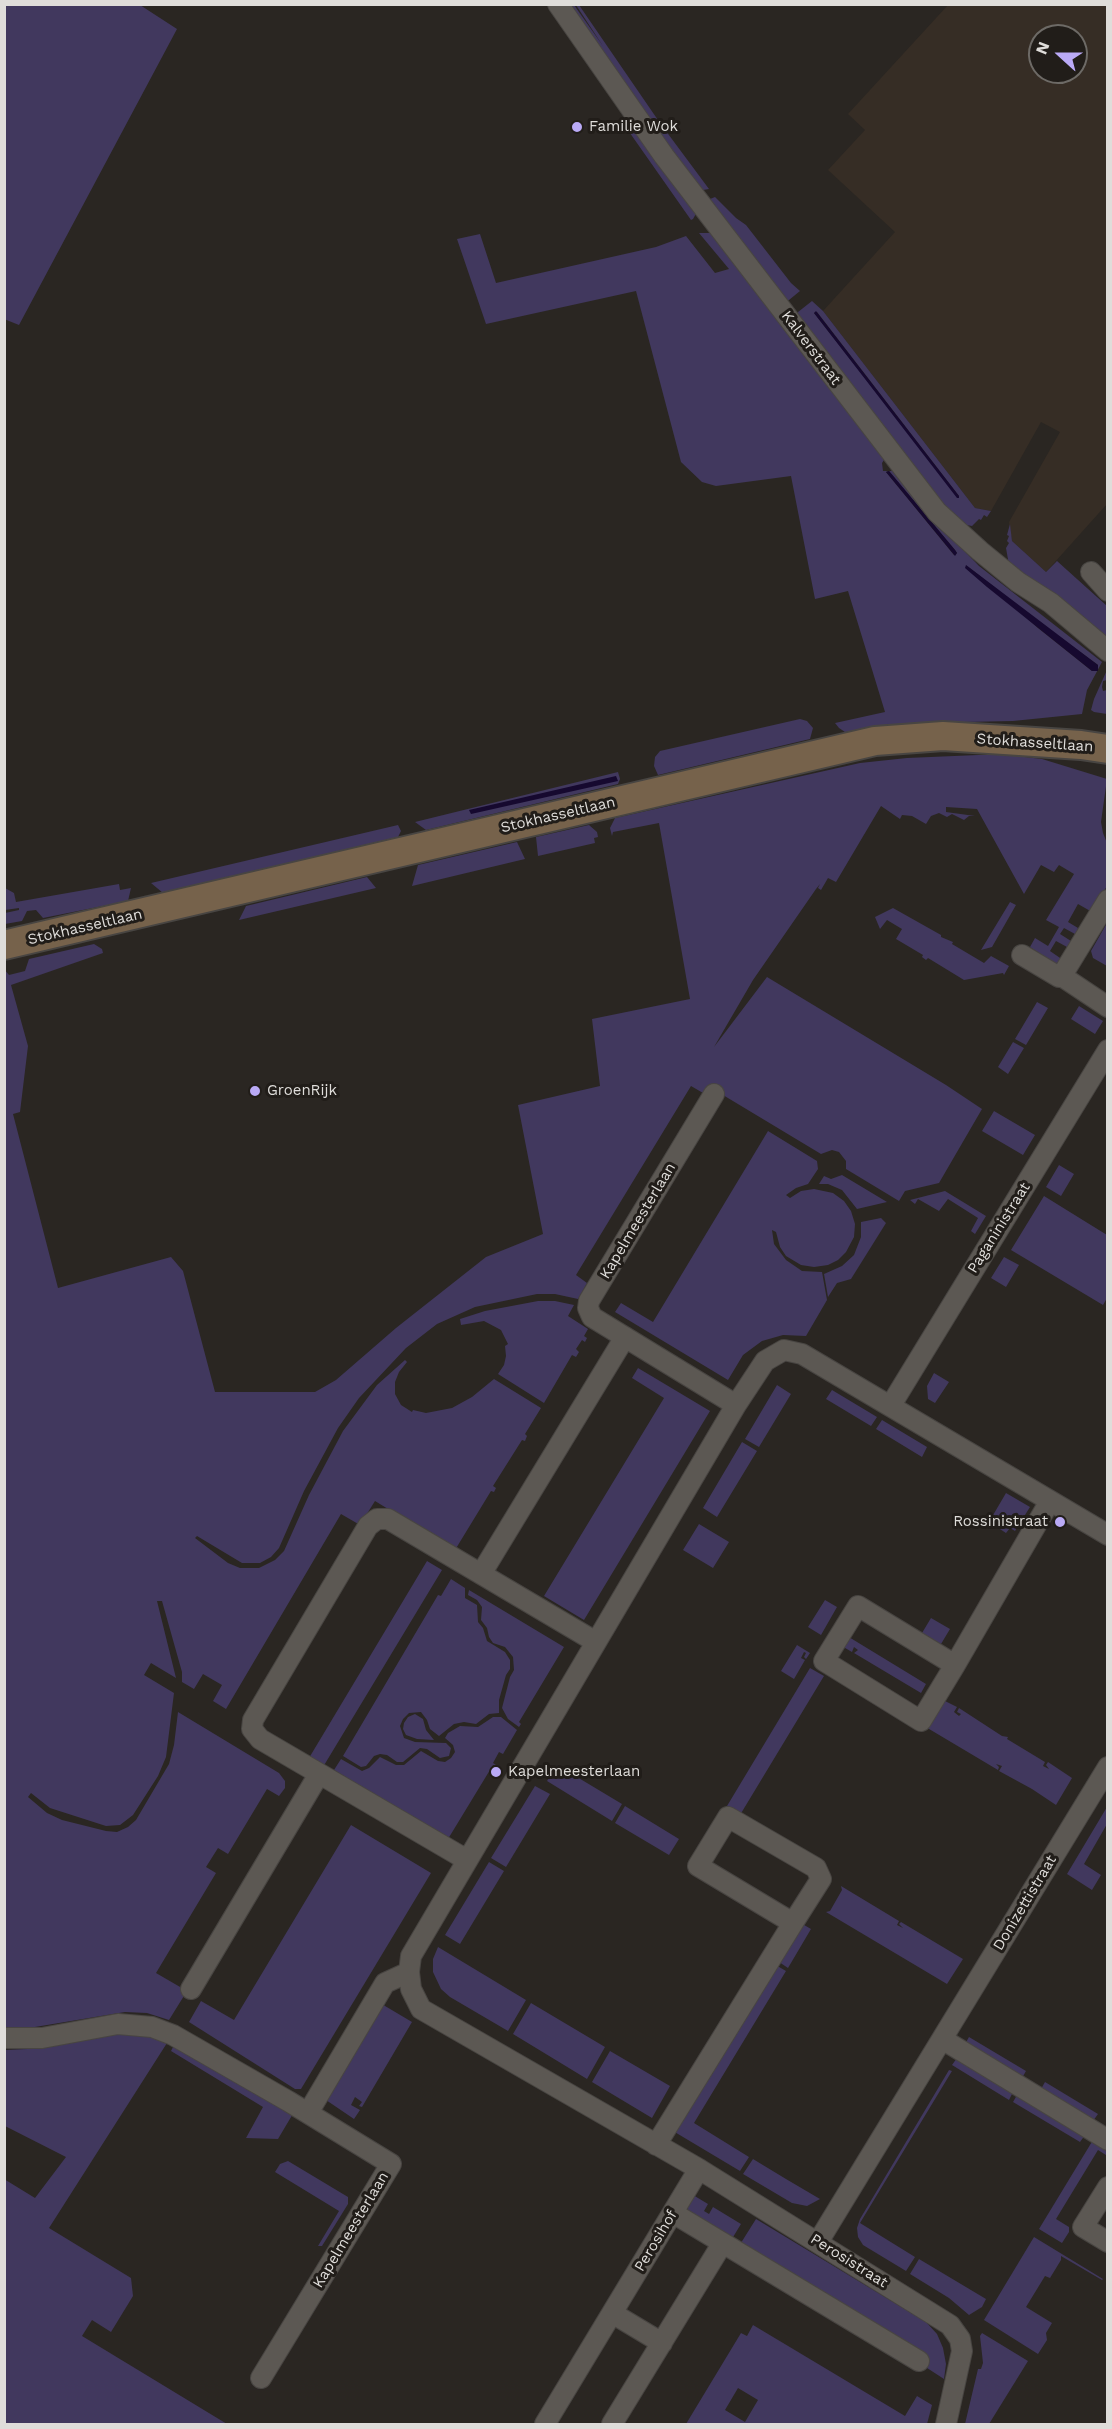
<!DOCTYPE html>
<style>
body{margin:0}
#map{position:relative;width:1112px;height:2429px;overflow:hidden;background:#2a2622;font-family:"Work Sans",sans-serif}
canvas{display:block}
.frame{position:absolute;inset:0;border:6px solid #dfddda;pointer-events:none}
.north{position:absolute;left:1028px;top:24px;width:60px;height:60px;box-sizing:border-box;background:#211d19;border:2px solid #6d6a66;border-radius:50%;rotate:291deg;font-size:16px;font-weight:700;line-height:24px;text-align:center;color:#dfddda}
.north::after{content:'';display:block;margin:auto;width:21px;height:27px;background:#baaaf6;clip-path:polygon(50% 0,100% 100%,50% 72%,0 100%)}
</style>
<div id="map">
<canvas width="1112" height="2429"></canvas>
<div class="frame"></div>
<div class="north">N</div>
</div>
<script>
const c = document.querySelector('canvas').getContext('2d');
c.lineJoin = 'round';
function fill(path, color) { c.fillStyle = color; c.fill(path, 'evenodd'); }
const poly = rows => new Path2D(rows.map(r => 'M' + r).join(''));
function stroke(path, color, width, dash) { c.strokeStyle = color; c.lineWidth = width; c.lineCap = dash ? 'butt' : 'round'; c.setLineDash(dash || []); c.stroke(path); }
function drawText(font, color, halo, rows, align = 'center') {
  c.font = font + ' "Work Sans",sans-serif'; c.lineWidth = 6; c.setLineDash([]); c.textBaseline = 'middle'; c.strokeStyle = halo; c.fillStyle = color; for (const [text, x, y, turn = 0] of rows) {
    c.save(); c.translate(x, y); c.rotate((+turn || 0) * Math.PI / 180); c.textAlign = isNaN(turn) ? turn : align; if (halo) c.strokeText(text, 0, 0); c.fillText(text, 0, 0); c.restore();
  }
}
fill(poly([
 [948,5,1107,5,1107,504,1046,572,1012,541,1009,522,1060,432,1041,422,991,511,975,508,823,311,895,232,828,170,865,130,848,114],
 [1040,36,1076,36,1076,72,1040,72]
]), '#362d25');
fill(poly([
 [4,5,140,5,177,29,19,325,4,319],
 [566,5,574,5,603,46,576,5,579,5,660,123,709,189,703,190,695,186],
 [631,125,697,212,693,219,691,220,625,126],
 [715,197,736,218,746,225,791,283,800,291,789,300,782,300,708,203,710,199],
 [699,233,713,233,886,457,882,463,883,471,888,471,886,472,954,555,957,553,955,550,889,471,897,471,941,527,979,566,1102,662,1087,690,1082,714,1013,721,914,723,845,732,839,728,835,723,885,712,848,591,815,599,791,476,716,486,702,482,681,462,636,291,486,324,457,239,480,234,496,283,656,247,686,236,715,273,729,269],
 [966,565,1028,614,1098,665,1092,671,1038,628],
 [812,301,823,311,975,508,991,511,987,517,984,515,981,520,979,519,972,526,961,524,953,519,797,319,798,312],
 [817,312,959,496,959,498,814,313],
 [1010,524,1012,541,1046,572,1057,561,1107,606,1107,641,1009,565,1006,548,1009,543,1007,541,1009,536,1007,535],
 [1107,670,1107,680,1103,681,1102,687,1103,691,1107,690,1107,714,1094,712,1091,710,1094,699],
 [800,719,807,721,813,728,810,739,658,775,654,766,655,757,660,751],
 [978,755,1008,755,1042,759,1107,779,1101,822,1103,833,1107,843,1107,886,1092,912,1078,904,1068,922,1078,928,1077,931,1075,934,1064,928,1060,934,1071,941,1067,947,1056,941,1050,951,1063,960,1059,966,1030,947,1035,938,1048,946,1059,927,1046,920,1074,874,1059,865,1054,872,1041,865,1024,894,977,809,946,807,946,812,975,816,969,816,964,820,952,814,947,817,939,813,931,816,926,824,912,816,902,815,900,819,881,806,836,882,828,878,821,890,818,888,820,884,816,889,753,980,714,1047,767,977,946,1085,982,1109,939,1183,905,1191,899,1201,846,1169,846,1161,839,1152,832,1150,821,1154,708,1086,703,1093,691,1086,576,1275,587,1283,578,1299,555,1294,537,1294,475,1307,437,1324,406,1348,359,1398,338,1428,304,1491,279,1548,271,1557,260,1563,242,1563,197,1536,195,1538,228,1563,240,1568,259,1568,275,1560,284,1551,309,1495,343,1431,377,1385,405,1360,407,1362,399,1372,395,1382,395,1394,401,1405,412,1412,413,1410,426,1413,452,1408,472,1397,494,1379,541,1408,525,1434,527,1436,525,1441,522,1440,493,1486,496,1488,494,1492,491,1491,455,1550,375,1501,360,1525,341,1514,226,1709,213,1701,222,1685,203,1674,194,1689,182,1682,182,1672,162,1601,157,1601,176,1678,151,1663,144,1675,174,1693,166,1757,158,1776,133,1815,120,1825,106,1826,50,1808,31,1793,28,1797,47,1813,62,1820,106,1831,117,1832,128,1827,136,1820,169,1764,174,1745,178,1712,279,1773,285,1781,285,1788,279,1796,267,1789,228,1854,218,1848,206,1867,216,1873,156,1973,187,1991,169,2020,147,2013,125,2012,35,2027,5,2028,4,969,9,975,25,971,29,959,94,944,102,949,103,953,11,985,28,1046,20,1112,13,1114,58,1288,171,1257,183,1271,215,1392,315,1392,336,1380,396,1328,486,1257,543,1234,518,1105,600,1086,592,1019,690,999,659,823,613,832,612,836,610,828,615,818,860,763,907,758],
 [618,772,620,779,618,784,426,830,415,822],
 [398,825,401,831,398,837,163,893,151,883],
 [589,825,597,832,598,837,594,838,595,843,538,856,536,837],
 [517,842,525,859,412,886,418,865],
 [367,877,376,888,239,920,246,906],
 [119,884,120,890,131,888,128,901,43,918,36,910,27,911,22,921,5,924,5,913,19,910,19,908,5,910,5,888,14,893,16,902],
 [1010,902,1016,905,992,947,981,950],
 [893,908,941,935,941,937,953,942,952,944,984,963,991,956,1009,966,1004,975,1003,973,964,980,928,958,926,960,922,957,923,955,896,939,902,929,887,920,880,929,875,917],
 [1107,923,1107,966,1093,958,1091,951],
 [1037,1002,1048,1008,1026,1045,1015,1039],
 [1079,1006,1103,1021,1095,1034,1071,1019],
 [1013,1042,1024,1048,1008,1074,998,1067],
 [994,1111,1035,1135,1023,1155,982,1131],
 [768,1131,817,1161,818,1169,808,1184,796,1188,786,1195,790,1198,801,1191,814,1189,833,1193,844,1201,851,1211,855,1224,854,1237,846,1252,838,1260,828,1265,814,1267,801,1265,786,1256,780,1247,776,1232,772,1230,774,1244,786,1260,802,1271,822,1272,827,1300,806,1336,783,1335,762,1341,743,1355,728,1380,615,1312,621,1303,653,1322],
 [1059,1165,1074,1174,1061,1196,1046,1187],
 [842,1175,887,1202,857,1209,842,1190,828,1184,819,1184,824,1176,831,1179],
 [945,1191,986,1216,975,1234,971,1231,978,1218,948,1199,939,1211,918,1199,915,1204,910,1200],
 [1044,1196,1107,1235,1107,1298,1103,1305,1011,1250],
 [881,1218,886,1223,851,1279,837,1283,828,1297,824,1274,842,1266,854,1255,861,1237,861,1222],
 [1004,1257,1019,1265,1006,1287,991,1278],
 [538,1301,555,1301,574,1305,568,1316,588,1329,584,1336,587,1338,585,1342,582,1340,576,1349,579,1352,576,1357,572,1355,544,1403,498,1374,504,1365,506,1356,505,1346,508,1344,501,1330,484,1321,461,1325,460,1319,485,1311],
 [638,1368,710,1411,584,1620,544,1596,664,1398,632,1378],
 [934,1373,949,1382,935,1403,928,1399,927,1386],
 [777,1385,791,1394,759,1447,745,1439],
 [832,1390,877,1417,871,1426,826,1399],
 [882,1420,927,1447,922,1457,876,1429],
 [742,1442,757,1451,717,1517,703,1508],
 [1006,1493,1030,1507,1015,1531,1010,1528,1006,1533,989,1522],
 [699,1524,729,1542,713,1568,683,1550],
 [427,1561,442,1570,323,1767,309,1758],
 [451,1579,465,1588,465,1598,477,1605,478,1622,483,1628,487,1641,505,1652,510,1660,510,1669,506,1675,499,1700,499,1713,489,1714,476,1724,464,1722,454,1724,439,1736,430,1729,427,1720,421,1712,409,1713,403,1719,400,1726,404,1738,415,1742,446,1743,451,1748,449,1756,440,1758,427,1749,420,1748,403,1762,397,1762,387,1755,380,1754,374,1756,366,1766,361,1767,343,1756,438,1595,441,1596],
 [469,1590,564,1647,519,1722,521,1724,519,1727,508,1719,502,1708,510,1677,514,1670,513,1657,505,1647,493,1643,489,1637,487,1628,481,1620,482,1607,477,1600,468,1595],
 [825,1600,837,1607,821,1635,808,1627],
 [931,1618,950,1629,941,1644,922,1633],
 [839,1631,926,1684,921,1693,854,1653,858,1650,854,1647,852,1652,833,1641],
 [797,1645,810,1653,806,1659,804,1657,806,1653,804,1652,801,1658,805,1660,794,1679,781,1671],
 [810,1668,824,1676,740,1815,727,1806],
 [937,1697,957,1707,954,1712,959,1716,961,1714,957,1712,959,1708,1002,1736,1008,1737,1007,1739,1045,1762,1043,1766,1049,1769,1046,1765,1048,1762,1072,1778,1056,1805,1032,1789,999,1771,1002,1766,996,1764,999,1767,998,1770,919,1723],
 [415,1714,423,1719,426,1730,434,1740,417,1739,406,1735,403,1729,404,1723,408,1717],
 [493,1717,501,1717,517,1730,503,1754,499,1752,493,1763,496,1765,493,1765,448,1839,334,1770,341,1759,362,1771,369,1768,380,1757,396,1765,404,1765,421,1751,438,1761,445,1762,451,1758,455,1752,453,1745,445,1738,448,1733,460,1726,478,1727],
 [557,1765,622,1804,612,1821,547,1781],
 [535,1786,550,1794,506,1867,491,1858],
 [625,1806,679,1839,669,1855,615,1823],
 [1107,1807,1107,1824,1084,1864,1101,1875,1092,1890,1067,1874],
 [351,1825,431,1873,301,2089,295,2089,189,2022,201,2001,234,2020],
 [489,1862,504,1871,460,1944,445,1935],
 [841,1886,899,1921,897,1925,903,1928,899,1924,901,1922,963,1959,947,1984,826,1912,830,1911,842,1890],
 [799,1922,811,1929,788,1968,776,1960],
 [438,1947,526,2000,508,2031,450,1997,441,1989,433,1972,433,1959],
 [774,1964,786,1971,694,2123,749,2157,740,2171,673,2131],
 [380,2003,412,2022,362,2107,359,2106,362,2102,355,2097,351,2105,360,2110,354,2119,326,2100],
 [531,2003,605,2047,587,2079,513,2034],
 [137,2031,167,2043,49,2228,131,2278,133,2296,111,2332,92,2320,82,2336,227,2424,5,2424,4,2179,35,2198,66,2157,5,2126,5,2050,27,2049,99,2033],
 [969,2037,1026,2071,1022,2078,965,2044],
 [177,2039,294,2112,278,2139,246,2138,263,2107,171,2051],
 [610,2051,670,2086,652,2118,592,2082],
 [957,2058,1013,2092,1009,2100,952,2065],
 [949,2070,952,2071,860,2223,915,2257,906,2271,863,2245,858,2237,857,2228,860,2219],
 [1045,2082,1098,2114,1093,2121,1041,2089],
 [1017,2095,1085,2135,1080,2142,1013,2102],
 [1093,2140,1107,2148,1107,2153,1106,2155,1098,2150,1056,2219,1069,2227,1069,2232,1062,2243,1039,2229],
 [753,2159,786,2179,820,2199,807,2206,792,2203,743,2174],
 [288,2161,348,2197,348,2204,322,2246,318,2246,339,2211,275,2172,280,2164],
 [693,2195,708,2204,704,2211,709,2214,713,2207,741,2224,730,2242,687,2213,687,2206],
 [756,2219,926,2322,937,2334,943,2348,946,2364,944,2379,739,2246],
 [1034,2237,1103,2279,1102,2280,1061,2256,1061,2260,1050,2278,1045,2276,1026,2307,1052,2323,1046,2333,1047,2340,1038,2354,984,2320],
 [919,2259,986,2299,982,2307,969,2315,949,2298,910,2274],
 [753,2325,905,2416,917,2396,932,2405,927,2424,686,2424,741,2333,747,2336],
 [738,2388,758,2400,745,2422,725,2410],
 [982,2333,1028,2361,989,2424,965,2424,978,2369,981,2369,983,2363,980,2336]
]), '#41385e');
fill(poly([
 [816,311,959,496,959,498,957,498,814,313],
 [889,471,955,550,957,553,955,556,886,472],
 [966,565,1090,659,1098,665,1098,671,1092,671,987,587,965,568],
 [616,776,618,781,471,814,469,810]
]), '#16092f');
const street = poly([
 [558,4,664,156,937,512,980,551,1018,582,1051,603,1108,651],
 [1091,572,1108,591],
 [1022,955,1059,977,1063,977,1108,1007],
 [1063,977,1064,972,1108,900],
 [714,1094,589,1301,588,1308,592,1317,736,1405],
 [891,1405,1108,1050],
 [481,1574,625,1337],
 [955,1665,858,1606,824,1661,921,1721,955,1665,1050,1501],
 [728,1817,816,1868,821,1879,793,1923,698,1866,728,1817],
 [467,1860,260,1739,252,1729,253,1720,368,1526,377,1519,388,1519,596,1642],
 [191,1989,319,1774],
 [4,2038,42,2038,118,2024,152,2027,173,2035,288,2101,391,2164,261,2378],
 [942,2039,1108,2140],
 [308,2113,385,1983,409,1972],
 [656,2145,793,1923],
 [1108,2187,1083,2227,1108,2242],
 [673,2213,919,2361],
 [818,2242,1108,1767],
 [612,2313,662,2343],
 [545,2424,699,2169],
 [612,2424,722,2244],
 [946,2424,962,2351,960,2339,950,2325,699,2169,421,2009,411,1989,409,1972,411,1956,736,1405,765,1361,784,1350,802,1354,1108,1535]
]);
const secondary = poly([
 [4,945,875,741,943,736,1081,745,1108,749]
]);
stroke(street, '#484542', 22);
stroke(secondary, '#484542', 32);
stroke(street, '#5c5853', 20);
stroke(secondary, '#76624b', 28);
for (const [x, y, r, color] of [
 [577,127,6,"#baaaf6"],
 [255,1091,6,"#baaaf6"],
 [1060,1522,6,"#baaaf6"],
 [496,1772,6,"#baaaf6"]
]) { const dot = new Path2D(); dot.arc(x, y, r, 0, 2 * Math.PI); c.fillStyle = color; c.fill(dot); stroke(dot, '#211d19', 2); }
drawText('15px', '#dfddda', '#211d19', [
 ["Familie Wok",589,127],
 ["GroenRijk",267,1091],
 ["Rossinistraat",1048,1522,"right"],
 ["Kapelmeesterlaan",508,1772]
], 'left');
drawText('15px', '#dfddda', '#211d19', [
 ["Kalverstraat",811,348,53],
 ["Stokhasseltlaan",1035,743,4],
 ["Stokhasseltlaan",558,815,-13],
 ["Stokhasseltlaan",85,927,-13],
 ["Kapelmeesterlaan",638,1221,-59],
 ["Paganinistraat",999,1228,-58],
 ["Donizettistraat",1025,1903,-59],
 ["Kapelmeesterlaan",351,2230,-59],
 ["Perosihof",656,2241,-59],
 ["Perosistraat",849,2261,32]
]);
</script>
